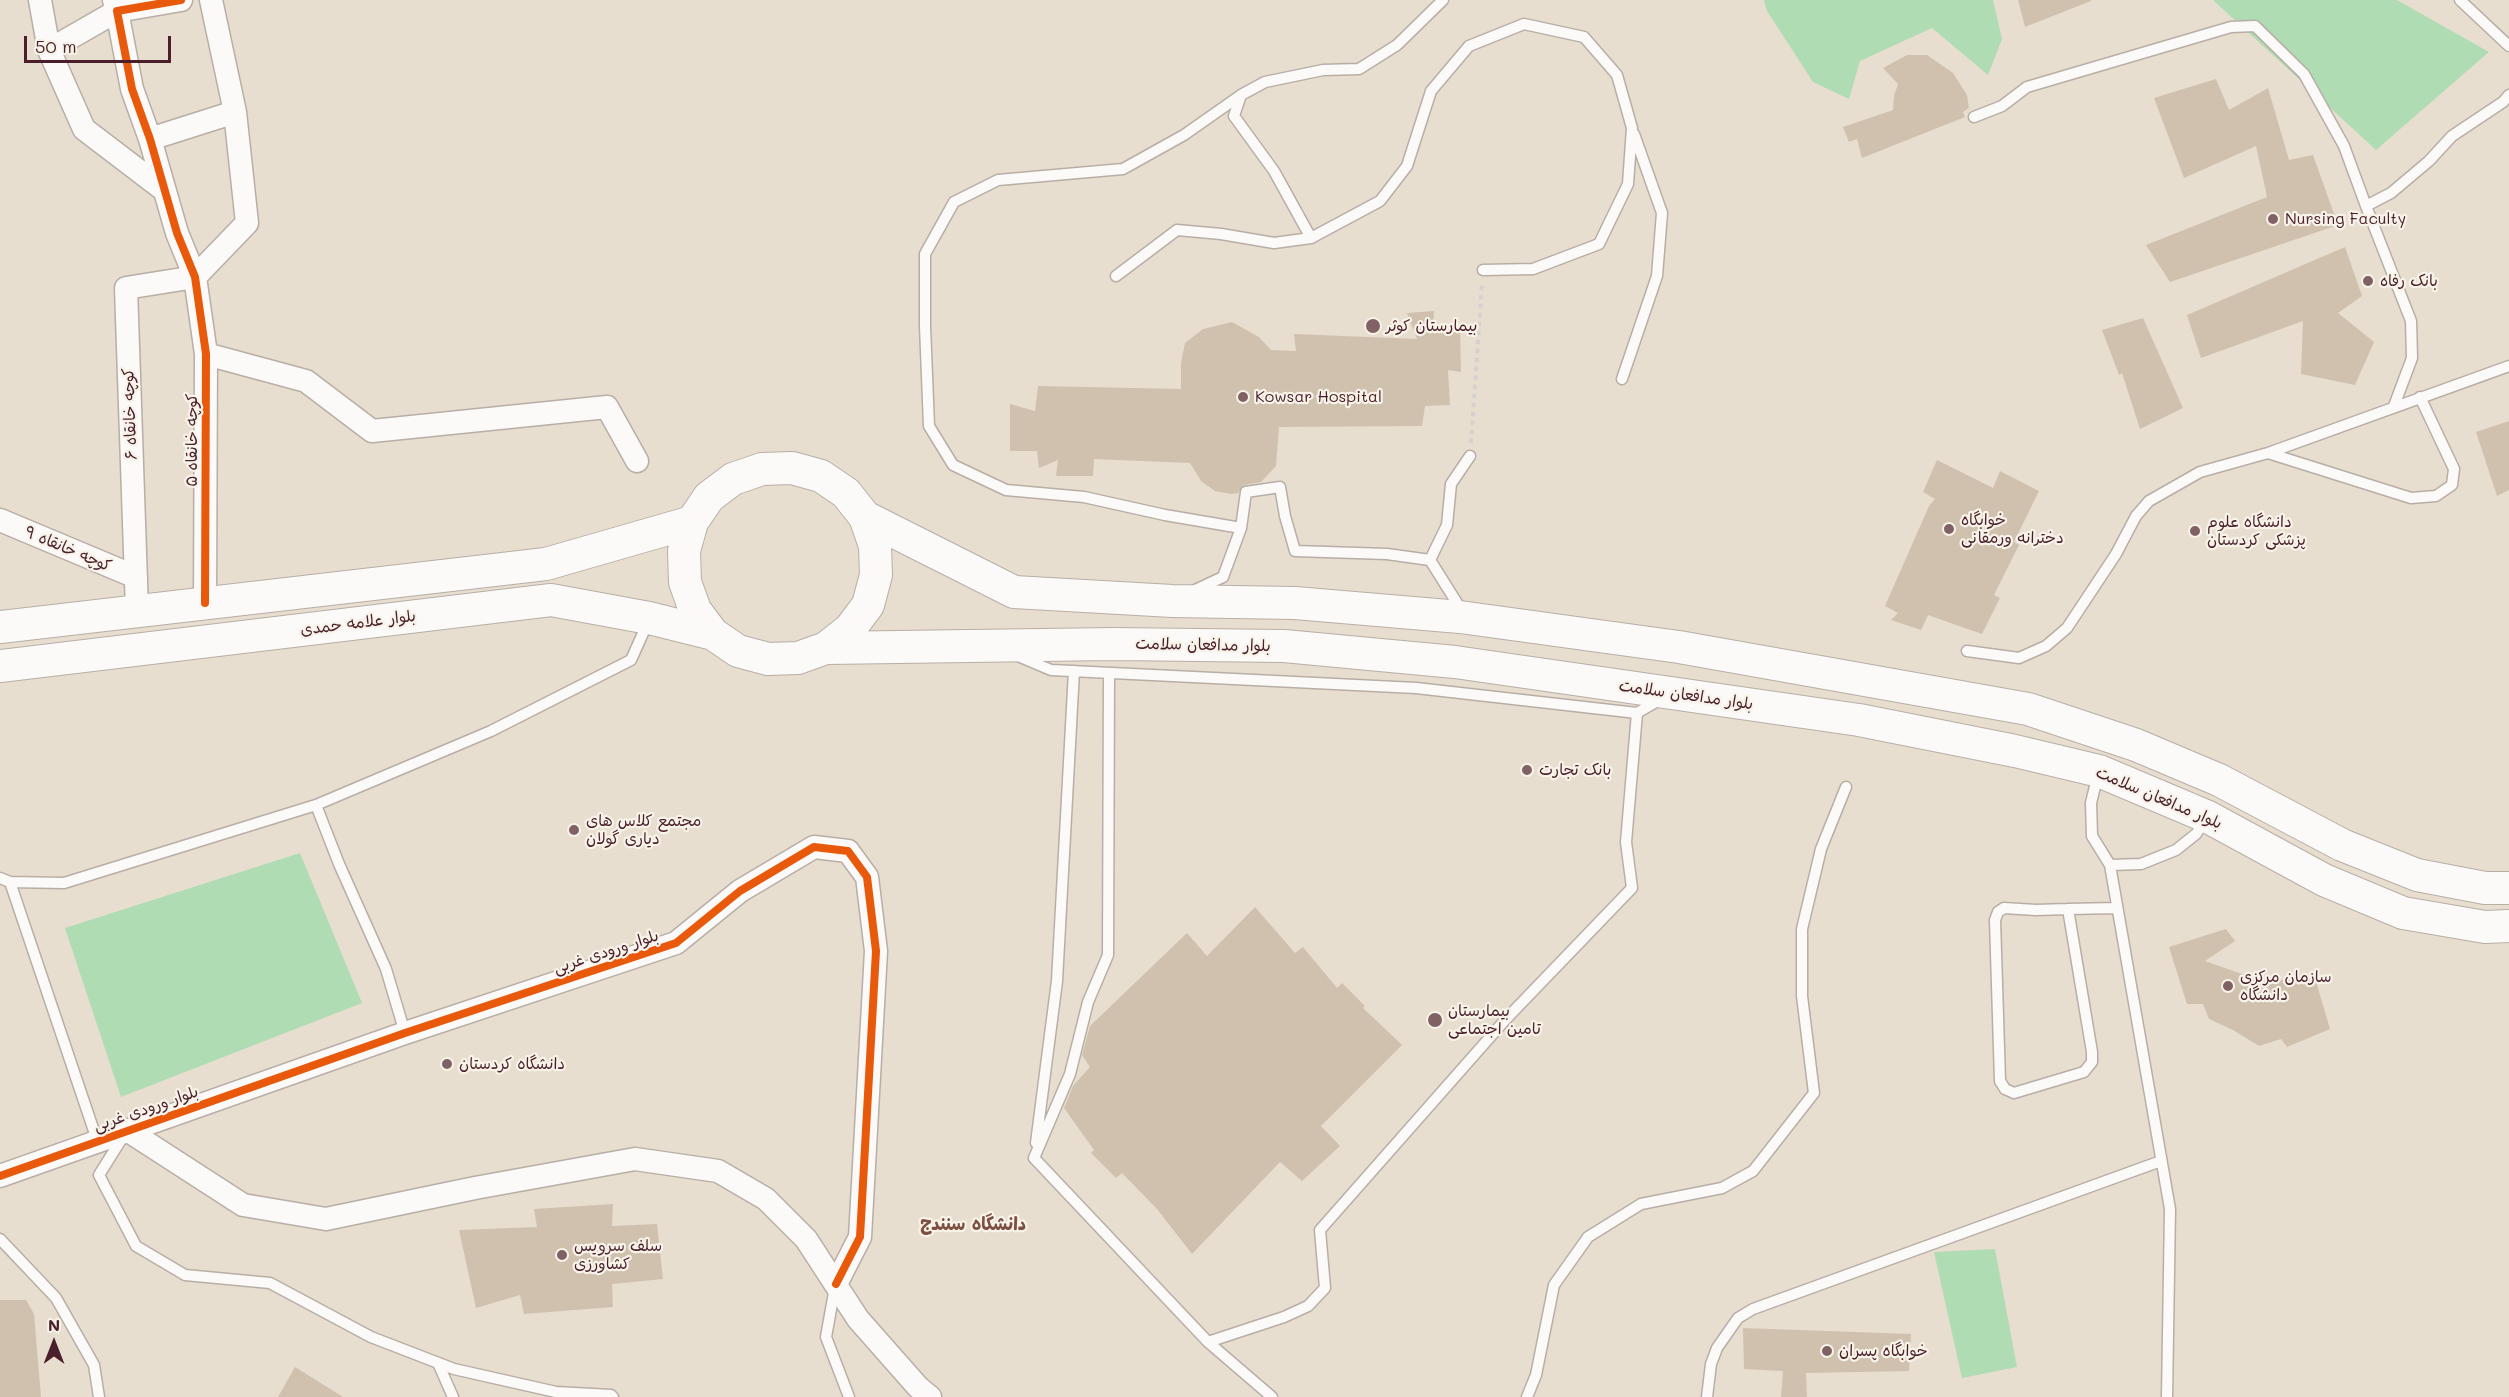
<!DOCTYPE html>
<meta charset="utf-8">
<style>
body{margin:0}
#map{position:relative;width:2509px;height:1397px;overflow:hidden;background:#e7decf;font-family:Mali,sans-serif}
canvas{display:block}
.north{position:absolute;left:24px;top:1313px;width:60px;height:60px;-webkit-text-stroke:4px #f7f3e8;paint-order:stroke;rotate:0deg;font-size:16px;font-weight:700;line-height:24px;text-align:center;color:#4a1f2b}
.north::after{content:'';display:block;margin:auto;width:21px;height:27px;background:#4a1f2b;clip-path:polygon(50% 0,100% 100%,50% 72%,0 100%)}
.scale{position:absolute;left:24px;top:36px;width:147px;height:27px;box-sizing:border-box;border:3px solid #4a1f2b;border-top:0;padding-left:8px;font-size:18px;line-height:21px;white-space:nowrap;color:#4a1f2b;-webkit-text-stroke:4px #f7f3e8;paint-order:stroke}
</style>
<div id="map">
<canvas width="2509" height="1397"></canvas>
<div class="north">N</div>
<div class="scale">50 m</div>
</div>
<script>
const c = document.querySelector('canvas').getContext('2d');
c.lineJoin = 'round';
function fill(path, color) { c.fillStyle = color; c.fill(path, 'evenodd'); }
const poly = rows => new Path2D(rows.map(r => 'M' + r).join(''));
function stroke(path, color, width, dash) { c.strokeStyle = color; c.lineWidth = width; c.lineCap = dash ? 'butt' : 'round'; c.setLineDash(dash || []); c.stroke(path); }
function drawText(font, color, halo, rows, align = 'center') {
  c.font = font + ' Mali,"Playpen Sans Arabic",sans-serif'; c.lineWidth = 4.5; c.setLineDash([]); c.textBaseline = 'middle'; c.strokeStyle = halo; c.fillStyle = color; for (const [text, x, y, turn = 0] of rows) {
    c.save(); c.translate(x, y); c.rotate((+turn || 0) * Math.PI / 180); c.textAlign = isNaN(turn) ? turn : align; if (halo) c.strokeText(text, 0, 0); c.fillText(text, 0, 0); c.restore();
  }
}
fill(poly([
 [1764,0,1993,0,2002,39,1988,75,1932,28,1860,61,1849,99,1813,82,1767,11],
 [2213,0,2397,0,2489,52,2376,150],
 [300,853,362,1003,121,1097,65,928],
 [1995,1249,2017,1367,1962,1378,1934,1252]
]), '#b0dcb4');
fill(poly([
 [2018,0,2091,0,2091,1,2025,27],
 [1907,55,1927,55,1953,73,1967,95,1969,108,1963,112,1965,117,1862,158,1857,139,1849,142,1843,127,1893,110,1894,96,1898,84,1883,68],
 [2216,79,2229,110,2268,88,2289,160,2313,155,2338,225,2170,282,2146,245,2267,197,2256,146,2184,178,2154,98],
 [2345,247,2362,296,2338,313,2374,342,2355,385,2301,374,2303,321,2201,358,2187,315],
 [1434,311,1433,329,1460,329,1461,372,1448,370,1450,405,1425,406,1422,426,1279,427,1276,466,1261,482,1244,485,1238,493,1231,494,1215,491,1201,481,1190,463,1094,459,1093,476,1056,476,1058,460,1039,468,1037,451,1010,451,1010,404,1035,411,1038,386,1181,389,1181,363,1185,343,1203,329,1232,322,1259,337,1271,350,1296,351,1294,334,1417,339,1407,313],
 [2143,318,2183,408,2140,429,2122,373,2119,375,2102,330],
 [2509,421,2509,490,2497,496,2476,432],
 [1937,460,1993,488,2000,471,2039,491,2014,542,2019,545,1994,595,2000,598,1982,634,1928,615,1921,630,1891,620,1898,613,1885,606,1929,506,1935,499,1923,492],
 [1255,907,1295,953,1303,947,1337,988,1342,983,1365,1006,1363,1008,1402,1045,1321,1126,1340,1146,1302,1181,1280,1162,1192,1254,1157,1209,1122,1173,1116,1178,1091,1153,1094,1150,1064,1108,1073,1086,1090,1067,1082,1055,1090,1026,1187,933,1207,956],
 [2226,929,2235,941,2205,961,2262,981,2315,978,2330,1029,2287,1047,2281,1039,2259,1046,2233,1030,2209,1019,2203,1004,2187,1004,2169,947],
 [613,1204,612,1226,657,1224,663,1279,612,1284,613,1307,524,1314,520,1295,476,1308,459,1230,537,1227,534,1209],
 [0,1300,26,1300,34,1314,41,1397,0,1397],
 [1743,1328,1911,1334,1909,1371,1806,1373,1807,1397,1781,1397,1783,1371,1744,1369],
 [295,1367,343,1397,278,1397]
]), '#cfc1ae');
const service = poly([
 [2460,0,2509,46],
 [1241,95,1184,135,1123,169,998,180,954,202,925,254,925,326,929,426,953,465,1006,490,1084,497,1165,515,1241,528],
 [1974,117,2002,106,2027,87,2231,27,2255,26,2304,74,2344,146,2366,206],
 [1311,238,1274,171,1234,116,1241,95,1265,82,1323,70,1359,69,1397,45,1443,0],
 [1116,276,1177,230,1221,234,1274,243,1311,238,1380,201,1407,166,1431,91,1469,46,1524,24,1584,37,1617,75,1632,128,1628,184,1599,244,1533,269,1483,270],
 [1622,379,1657,276,1662,213,1634,134],
 [2394,406,2412,358,2411,321,2366,206,2391,193,2429,161,2452,136,2503,102,2509,95],
 [2268,453,2411,498,2436,496,2452,485,2454,469,2420,397],
 [1430,560,1447,525,1451,484,1470,456],
 [1193,591,1223,577,1241,528,1246,492,1280,487,1285,516,1295,551,1387,554,1430,560,1457,603,1460,614],
 [1967,651,2019,658,2046,646,2067,628,2116,554,2136,516,2149,501,2200,472,2268,453,2509,366],
 [1018,656,1051,670,1416,688,1637,713,1661,699],
 [2098,774,2091,803,2092,836,2110,865,2141,864,2176,850,2196,834,2206,819],
 [316,805,339,864,386,969,405,1033],
 [2110,865,2170,1209,2167,1397],
 [0,878,10,882,64,883,316,805,491,731,631,660,648,622],
 [10,882,97,1140],
 [2068,909,2092,1052,2092,1062,2084,1072,2014,1093,2005,1089,2000,1081,1995,920,1998,912,2004,908,2036,910,2068,909,2117,908],
 [124,1135,99,1175,136,1246,185,1275,270,1283,371,1337,454,1369,556,1392,611,1395,613,1397],
 [1036,1143,1057,981,1074,671],
 [1034,1158,1208,1342,1284,1317,1308,1306,1325,1288,1320,1230,1506,1019,1632,888,1626,842,1637,713],
 [1034,1158,1070,1074,1088,1002,1108,955,1109,673],
 [0,1239,56,1298,94,1365,99,1397],
 [835,1287,826,1337,849,1397],
 [1208,1342,1272,1397],
 [438,1363,453,1397],
 [1527,1397,1536,1375,1554,1285,1588,1237,1641,1204,1722,1188,1753,1171,1814,1093,1802,996,1802,929,1821,849,1846,787],
 [1707,1397,1711,1364,1717,1348,1738,1318,1753,1309,2161,1161]
]);
const minor = poly([
 [40,0,49,50,84,129,164,190],
 [181,0,117,11,132,89,150,139,177,233,195,277,206,354,205,603],
 [49,50,117,11,114,0],
 [150,139,235,112],
 [195,277,247,223,235,112,211,0],
 [206,354,306,381,372,431,607,407,637,461],
 [0,520,136,577],
 [137,611,126,288,195,277],
 [127,1130,243,1205,326,1219,475,1188,635,1159,718,1171,766,1199,806,1239,858,1319,918,1387,930,1397],
 [0,1176,405,1033,676,943,740,891,814,847,848,851,867,877,876,951,860,1237,836,1284]
]);
const secondary = poly([
 [865,517,1014,592,1172,601,1295,603,1460,617,1679,647,2028,709,2136,745,2219,780,2342,845,2417,875,2485,888,2509,888],
 [0,627,546,564,692,522],
 [826,648,1113,644,1284,646,1455,662,1859,720,2015,751,2099,771,2208,817,2324,880,2403,913,2485,927,2509,926],
 [0,666,551,600,649,618,713,634,738,651,768,659,798,658,826,648,850,629,868,605,876,575,875,546,865,517,846,493,821,476,792,468,762,469,733,479,709,497,692,522,684,551,685,582,695,610,713,634]
]);
stroke(service, '#b8aea6', 13);
stroke(minor, '#b8aea6', 25);
stroke(secondary, '#b8aea6', 34);
stroke(poly([
 [1471,443,1482,283]
]), '#d6d1ce', 4, [4.5, 4.5]);
stroke(service, '#fbfaf8', 10);
stroke(minor, '#fbfaf8', 22);
stroke(secondary, '#fbfaf8', 32);
stroke(poly([
 [181,0,117,11,132,89,150,139,177,233,195,277,206,354,205,603],
 [0,1176,405,1033,676,943,740,891,814,847,848,851,867,877,876,951,860,1237,836,1284]
]), '#e8590c', 8);
for (const [x, y, r, color] of [
 [2273,219,6,"#816264"],
 [2368,281,6,"#816264"],
 [1373,326,8,"#816264"],
 [1243,397,6,"#816264"],
 [1949,529,6,"#816264"],
 [2195,531,6,"#816264"],
 [1527,770,6,"#816264"],
 [574,830,6,"#816264"],
 [2228,986,6,"#816264"],
 [1435,1020,8,"#816264"],
 [447,1064,6,"#816264"],
 [562,1255,6,"#816264"],
 [1827,1351,6,"#816264"]
]) { const dot = new Path2D(); dot.arc(x, y, r, 0, 2 * Math.PI); c.fillStyle = color; c.fill(dot); stroke(dot, '#f7f3e8', 2); }
drawText('16px', '#4a1f2b', '#f7f3e8', [
 ["Nursing Faculty",2285,219],
 ["بانک رفاه",2380,281],
 ["بیمارستان کوثر",1386,326],
 ["Kowsar Hospital",1255,397],
 ["خوابگاه",1961,520],
 ["دخترانه ورمقانی",1961,538],
 ["دانشگاه علوم",2207,522],
 ["پزشکی کردستان",2207,540],
 ["بانک تجارت",1539,770],
 ["مجتمع کلاس های",586,821],
 ["دیاری گولان",586,839],
 ["سازمان مرکزی",2240,977],
 ["دانشگاه",2240,995],
 ["بیمارستان",1448,1011],
 ["تامین اجتماعی",1448,1029],
 ["دانشگاه کردستان",459,1064],
 ["سلف سرویس",574,1246],
 ["کشاورزی",574,1264],
 ["خوابگاه پسران",1839,1351]
], 'left');
drawText('16px', '#4a1f2b', '#f7f3e8', [
 ["کوچه خانقاه ۶",130,414,-92],
 ["کوچه خانقاه ۵",192,440,-90],
 ["کوچه خانقاه ۹",68,549,23],
 ["بلوار علامه حمدی",358,623,-7],
 ["بلوار مدافعان سلامت",1203,645,1],
 ["بلوار مدافعان سلامت",1686,695,8],
 ["بلوار مدافعان سلامت",2159,798,23],
 ["بلوار ورودی غربی",606,952,-18],
 ["بلوار ورودی غربی",146,1109,-19]
]);
drawText('bold 18px', '#7e5042', '#f7f3e8', [
 ["دانشگاه سنندج",973,1224]
]);
</script>
